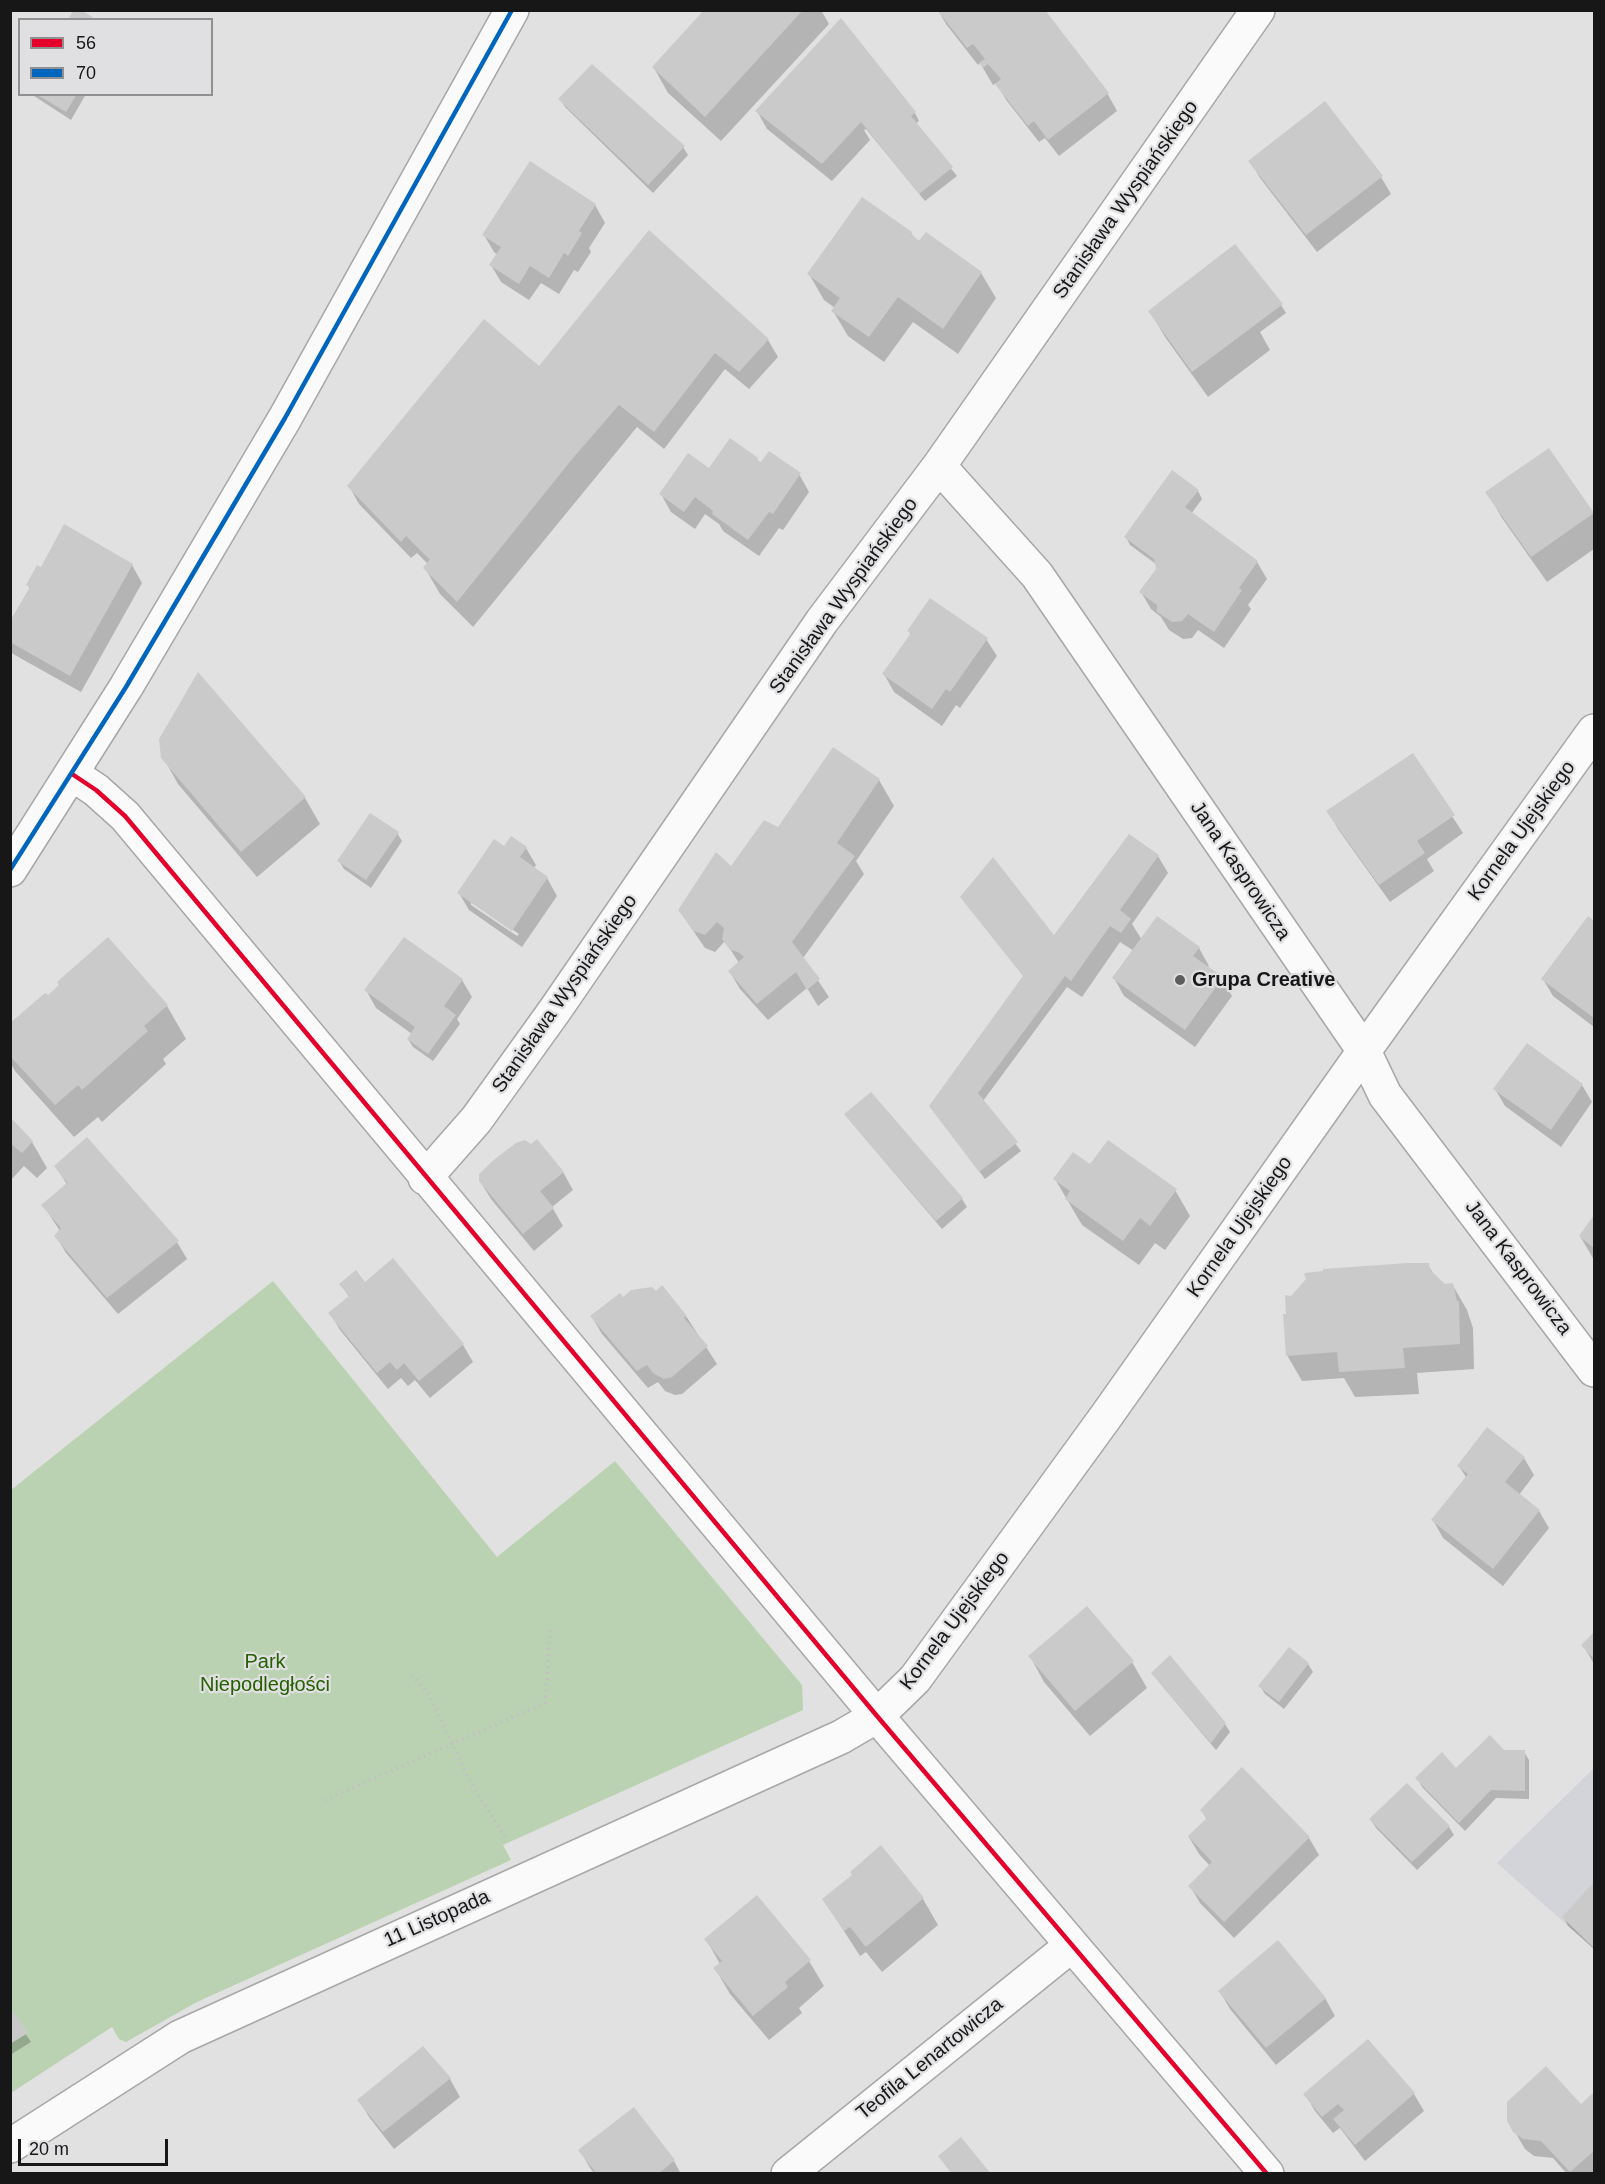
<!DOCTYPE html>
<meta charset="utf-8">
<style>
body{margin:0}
#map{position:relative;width:1605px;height:2184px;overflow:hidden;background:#e1e1e1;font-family:Arial,sans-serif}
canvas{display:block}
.frame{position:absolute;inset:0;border:12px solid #171718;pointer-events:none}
.legend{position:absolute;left:18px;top:18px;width:195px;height:78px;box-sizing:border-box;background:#e0e0e2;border:2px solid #909091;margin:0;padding:8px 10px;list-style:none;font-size:18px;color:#171718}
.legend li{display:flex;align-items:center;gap:12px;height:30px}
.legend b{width:30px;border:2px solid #909091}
.scale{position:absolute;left:18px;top:2139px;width:150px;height:27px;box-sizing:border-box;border:3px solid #171718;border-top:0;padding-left:8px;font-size:18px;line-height:21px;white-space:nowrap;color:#171718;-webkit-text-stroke:4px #e0e0e2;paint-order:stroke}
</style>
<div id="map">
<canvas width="1605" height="2184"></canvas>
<div class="frame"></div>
<ul class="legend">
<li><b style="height:8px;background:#e4002b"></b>56</li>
<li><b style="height:8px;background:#0065bd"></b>70</li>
</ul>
<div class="scale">20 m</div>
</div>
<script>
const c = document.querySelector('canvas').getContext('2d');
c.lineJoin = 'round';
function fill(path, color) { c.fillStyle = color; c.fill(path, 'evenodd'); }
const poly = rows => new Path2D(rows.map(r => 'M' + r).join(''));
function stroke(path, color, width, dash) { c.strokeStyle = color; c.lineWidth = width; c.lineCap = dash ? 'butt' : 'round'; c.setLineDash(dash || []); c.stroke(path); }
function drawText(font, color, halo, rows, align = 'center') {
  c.font = font + ' Arial,sans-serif'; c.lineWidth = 4.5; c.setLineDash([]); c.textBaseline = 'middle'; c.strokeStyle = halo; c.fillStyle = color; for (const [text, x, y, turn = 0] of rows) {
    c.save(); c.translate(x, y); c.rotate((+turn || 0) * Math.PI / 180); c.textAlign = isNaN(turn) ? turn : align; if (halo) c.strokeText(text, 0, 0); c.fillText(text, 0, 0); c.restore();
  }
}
fill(poly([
 [1594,1768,1594,1949,1497,1863]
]), '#d3d4d9');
fill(poly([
 [273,1281,497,1557,615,1461,802,1685,803,1710,503,1845,511,1860,197,2002,126,2042,119,2039,112,2027,11,2093,11,1490]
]), '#bad2b2');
fill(poly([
 [706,10,821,10,829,24,721,141,668,93,654,68],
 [938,10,1107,93,1117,111,1059,156,1045,138,1039,142,1007,101,996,83,993,85,980,63,978,65,946,24],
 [31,94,86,94,71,120],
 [560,99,683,147,688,155,653,193,565,107],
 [757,111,915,113,919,121,915,124,957,176,925,201,866,129,864,130,870,140,832,181,767,129],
 [1250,161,1381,177,1391,194,1317,252,1260,178],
 [595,205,605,223,589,248,591,252,578,272,574,270,559,294,541,283,529,300,501,282,491,265,498,255,494,252,484,235],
 [911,233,914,238,981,273,996,298,958,354,913,322,884,362,848,336,833,311,835,308,824,300,809,274],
 [1281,305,1286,313,1260,332,1270,350,1208,397,1165,337,1150,311],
 [768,340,778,357,749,389,725,369,664,449,637,427,473,627,440,594,425,568,428,564,417,553,411,558,359,504,349,486,539,368],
 [1549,450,1594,515,1594,549,1547,582,1502,518,1487,492],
 [757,459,760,463,799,474,809,492,783,530,779,528,759,556,723,531,719,524,705,514,695,529,671,512,661,494,709,470],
 [1198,491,1202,499,1191,514,1257,562,1267,579,1248,605,1251,609,1224,648,1198,630,1192,638,1183,639,1169,630,1161,617,1151,609,1141,592,1158,569,1156,564,1130,545,1126,537],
 [132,565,142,583,81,692,13,654,10,650,10,624,30,589,28,585],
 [909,631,986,639,997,656,960,708,956,705,942,726,894,692,884,674,911,635],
 [198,674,305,798,320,824,257,877,178,784,163,757],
 [833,749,879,780,894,806,856,861,864,874,803,958,829,997,818,1006,807,988,768,1020,740,989,730,972,739,963,725,941,715,952,705,948,679,910,779,829],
 [1412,755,1463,833,1427,859,1434,871,1390,902,1338,829,1328,811],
 [397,833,402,841,371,888,344,869,339,861],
 [526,848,536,865,533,869,547,878,557,896,522,947,469,910,459,893,504,849],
 [471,901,519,934,517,936,471,905],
 [1158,856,1168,873,1132,924,1142,940,1157,918,1199,948,1209,966,1207,968,1222,979,1232,996,1195,1047,1124,996,1114,978,1134,951,1120,942,1082,997,1067,987,983,1101,1021,1151,985,1179,931,1106,1024,977,962,897,1054,938],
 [1588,918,1594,922,1594,1027,1553,996,1543,979],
 [462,980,472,997,457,1019,460,1024,433,1061,413,1047,408,1039,412,1034,376,1008,366,990],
 [48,997,167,1006,186,1039,163,1059,166,1064,102,1122,98,1117,74,1137,15,1071,10,1062,10,1025],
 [1582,1085,1592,1102,1561,1147,1505,1106,1495,1089],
 [846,1114,962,1199,967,1207,942,1229,851,1122],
 [10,1119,32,1142,47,1168,37,1178,24,1166,10,1181],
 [56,1166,177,1242,187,1259,118,1314,66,1253,56,1236,60,1231,43,1205,67,1185],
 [1090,1166,1175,1190,1190,1216,1165,1250,1155,1243,1139,1265,1082,1225,1055,1179],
 [563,1172,573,1190,552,1207,563,1226,534,1251,491,1199,480,1181],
 [1594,1218,1594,1260,1580,1236],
 [393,1260,463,1345,473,1362,430,1398,415,1380,408,1386,401,1378,388,1389,340,1330,330,1313,349,1297,341,1284,364,1284],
 [1428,1265,1435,1276,1445,1286,1452,1284,1467,1310,1473,1328,1474,1369,1417,1373,1419,1394,1355,1397,1344,1378,1302,1381,1287,1355,1288,1316,1292,1297],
 [656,1293,686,1316,717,1364,682,1394,675,1395,665,1391,658,1382,648,1388,602,1334,592,1317,623,1299],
 [1524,1458,1534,1475,1519,1495,1539,1511,1549,1528,1503,1586,1443,1538,1433,1520,1467,1479,1459,1466],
 [1594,1634,1594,1664,1583,1645],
 [1030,1656,1132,1662,1147,1688,1090,1736,1044,1682],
 [1308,1664,1313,1672,1284,1709,1265,1694,1260,1686],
 [1158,1681,1225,1724,1230,1732,1216,1750],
 [1524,1752,1529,1760,1529,1799,1496,1798,1465,1831,1422,1787,1417,1778],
 [1202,1810,1309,1838,1319,1855,1234,1938,1200,1903,1190,1886,1210,1866,1199,1854,1189,1837,1207,1820],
 [1371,1820,1449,1827,1454,1835,1417,1870,1376,1828],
 [881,1847,923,1899,938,1925,882,1972,866,1952,860,1956,824,1900,854,1876],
 [1594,1884,1594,1949,1568,1926,1564,1917],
 [706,1939,809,1961,824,1986,799,2008,802,2013,769,2040,730,1994,715,1968,720,1964],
 [1220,1992,1325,1998,1335,2016,1276,2065,1230,2009],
 [10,2010,31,2042,10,2055],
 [423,2048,450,2079,460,2097,394,2149,369,2117,359,2100],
 [1305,2094,1414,2094,1424,2111,1365,2161,1340,2128,1333,2133,1315,2111],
 [1594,2094,1594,2174,1567,2174,1553,2158,1534,2156,1525,2149,1508,2120,1581,2107],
 [634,2109,674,2161,681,2174,595,2174,590,2168,580,2150]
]), '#0003');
fill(poly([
 [73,10,82,10,96,20,68,20],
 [704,10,803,10,705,117,652,67],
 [937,10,1045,10,1109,93,1048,140,1034,121,1028,126,995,84,1001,79,988,64,983,68,979,63,985,59,973,44,967,48],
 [841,18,916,112,911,116,953,167,919,194,861,122,822,164,755,111],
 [592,64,685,146,648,185,558,99],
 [36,94,77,94,66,112],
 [1325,101,1383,176,1306,235,1248,161],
 [530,161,596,204,579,231,582,233,568,256,564,253,549,278,530,266,519,284,489,265,501,247,482,235],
 [862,197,912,232,911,234,919,241,926,232,982,272,943,329,898,297,869,337,831,311,840,298,807,274],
 [649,230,769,339,739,372,715,353,654,432,619,405,573,458,457,602,423,568,430,559,427,557,406,536,401,542,347,486,484,319,539,366],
 [1235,244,1283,304,1192,372,1148,311],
 [730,438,758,458,757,460,761,462,769,451,801,473,773,514,769,512,748,540,712,514,713,511,695,497,684,512,659,494,688,453,709,468],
 [1549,448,1594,513,1531,557,1485,492],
 [1172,470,1199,490,1185,507,1258,561,1239,588,1242,590,1214,632,1188,614,1182,621,1172,622,1157,612,1157,605,1139,592,1156,569,1154,559,1124,537],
 [64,524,133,564,70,676,10,642,10,621,30,587,26,585,37,565,41,567],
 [930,598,988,638,950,692,946,689,932,709,882,674,911,633,907,631],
 [198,672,306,797,241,852,161,758,159,739],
 [833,747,880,779,837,843,855,856,792,942,820,979,807,990,796,972,757,1004,728,971,744,957,738,952,730,950,722,939,724,928,717,922,705,935,694,931,678,910,716,852,731,866,764,820,778,827],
 [1413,753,1455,815,1417,841,1425,853,1379,885,1326,811],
 [370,813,399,832,366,880,337,861],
 [1129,834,1159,855,1120,910,1131,919,1121,933,1110,926,1071,981,1065,976,978,1093,1018,1142,979,1172,929,1106,1023,976,960,897,993,857,1054,935],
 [511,836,527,847,520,857,548,877,512,931,457,893,494,839,504,846],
 [1157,916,1200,947,1193,956,1223,977,1185,1030,1112,978],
 [1588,916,1594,921,1594,1018,1541,979],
 [108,937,168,1005,144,1026,148,1031,82,1090,78,1085,55,1105,10,1056,10,1023,45,993,48,995,59,985,57,982],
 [404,937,463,979,444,1006,456,1015,428,1054,407,1039,415,1027,364,990],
 [1527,1043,1583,1084,1551,1130,1493,1089],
 [871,1092,963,1198,936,1221,844,1114],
 [10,1117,33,1141,22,1153,10,1143],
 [87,1137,179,1241,107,1298,54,1236,61,1228,41,1205,67,1183,54,1166],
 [537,1139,564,1172,540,1191,554,1208,523,1234,479,1181,479,1174,495,1159,516,1143,525,1140,531,1144],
 [1108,1140,1177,1189,1150,1226,1140,1218,1123,1241,1065,1199,1070,1191,1053,1179,1073,1152,1090,1164],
 [1594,1215,1594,1248,1579,1236],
 [393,1258,464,1344,419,1381,404,1363,397,1370,390,1362,377,1373,328,1313,349,1296,339,1284,356,1270,365,1282],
 [1408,1263,1429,1263,1430,1270,1445,1284,1453,1283,1457,1301,1459,1301,1460,1344,1403,1348,1405,1368,1339,1372,1337,1352,1286,1356,1283,1314,1286,1314,1285,1295,1291,1296,1306,1279,1304,1273,1323,1271,1323,1269],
 [662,1285,687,1316,684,1318,708,1346,672,1377,664,1379,653,1373,647,1365,637,1371,590,1316,620,1293,623,1297,631,1290,652,1287,656,1291],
 [1487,1427,1525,1457,1505,1482,1540,1510,1493,1569,1431,1520,1468,1474,1457,1466],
 [1087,1606,1134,1661,1075,1711,1028,1656],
 [1594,1632,1594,1659,1581,1645],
 [1289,1647,1309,1663,1279,1702,1258,1686],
 [1170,1655,1226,1723,1211,1743,1151,1673],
 [1490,1735,1504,1750,1525,1750,1525,1791,1491,1790,1459,1823,1415,1778,1442,1752,1456,1768],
 [1242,1767,1310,1837,1224,1922,1188,1886,1212,1862,1188,1836,1207,1818,1200,1810],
 [1407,1783,1450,1826,1412,1862,1369,1819],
 [881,1845,924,1898,866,1947,850,1927,844,1931,822,1899,852,1875,850,1872],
 [1594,1882,1594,1948,1562,1917],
 [757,1895,811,1960,785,1982,788,1987,753,2016,713,1968,722,1961,704,1939],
 [1278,1940,1326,1998,1266,2048,1218,1991],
 [10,2007,28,2033,10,2044],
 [1368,2039,1415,2093,1355,2145,1333,2119,1344,2110,1338,2104,1322,2117,1303,2094],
 [423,2046,451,2078,383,2132,357,2100],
 [1546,2066,1581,2104,1594,2092,1594,2151,1570,2172,1541,2141,1523,2139,1513,2132,1507,2121,1507,2102],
 [634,2107,675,2160,658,2174,597,2174,578,2150],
 [961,2137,991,2174,952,2174,938,2156]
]), '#cacaca');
const street = poly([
 [939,466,1037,575,1364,1051,1385,1095,1594,1370],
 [72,774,96,790,125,816,877,1716,1267,2174],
 [425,1178,476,1120,555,1010,822,621,939,466,1258,10],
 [10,2146,180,2037,841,1737,877,1716,915,1679,1107,1415,1364,1051,1594,731],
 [788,2174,1072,1945]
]);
const secondary = poly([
 [10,870,126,687,285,418,512,10]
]);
stroke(street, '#a7a7a7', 36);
stroke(secondary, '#a7a7a7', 36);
stroke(poly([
 [412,1675,429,1695,471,1783,507,1840],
 [325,1800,545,1703,550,1630]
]), '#c0c0c1', 4, [1.5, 4.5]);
stroke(street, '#fafafa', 33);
stroke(secondary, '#fafafa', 33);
stroke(poly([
 [72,774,96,790,125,816,877,1716,1267,2174]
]), '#e4002b', 4.5);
stroke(poly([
 [10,870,126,687,285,418,512,10]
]), '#0065bd', 4.5);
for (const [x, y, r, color] of [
 [1180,980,6,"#5e5e5e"]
]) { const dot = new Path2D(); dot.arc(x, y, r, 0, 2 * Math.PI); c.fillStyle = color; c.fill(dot); stroke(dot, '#e0e0e2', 2); }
drawText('20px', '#171718', '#e0e0e2', [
 ["Stanisława Wyspiańskiego",1126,200,-55],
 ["Stanisława Wyspiańskiego",844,596,-54],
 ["Kornela Ujejskiego",1522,831,-54],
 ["Jana Kasprowicza",1240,871,56],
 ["Stanisława Wyspiańskiego",565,994,-55],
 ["Kornela Ujejskiego",1240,1227,-55],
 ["Jana Kasprowicza",1518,1268,53],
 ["Kornela Ujejskiego",955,1621,-53],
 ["11 Listopada",437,1919,-24],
 ["Teofila Lenartowicza",930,2059,-39]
]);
drawText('bold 20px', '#171718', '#e0e0e2', [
 ["Grupa Creative",1192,980]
], 'left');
drawText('20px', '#256001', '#e0e0e2', [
 ["Park",265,1662],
 ["Niepodległości",265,1685]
]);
</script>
